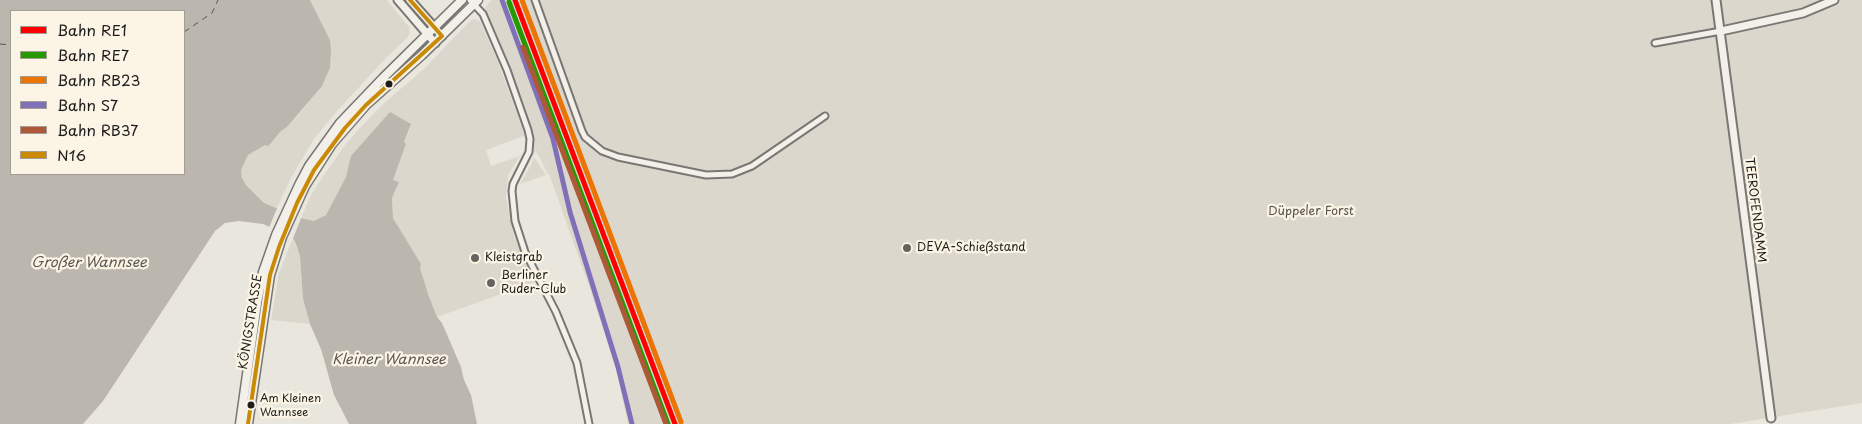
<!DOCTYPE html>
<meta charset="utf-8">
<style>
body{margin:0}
#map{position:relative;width:1862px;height:424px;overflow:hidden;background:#e9e6de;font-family:"Playpen Sans",sans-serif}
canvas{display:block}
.legend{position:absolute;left:10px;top:10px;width:175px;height:165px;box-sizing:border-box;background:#fcf5e5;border:1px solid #a29e95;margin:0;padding:6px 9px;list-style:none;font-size:15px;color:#1c1c1c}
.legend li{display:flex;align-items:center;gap:10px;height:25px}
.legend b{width:25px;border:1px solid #a29e95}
</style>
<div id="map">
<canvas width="1862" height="424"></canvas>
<ul class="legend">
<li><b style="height:6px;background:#f00"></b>Bahn RE1</li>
<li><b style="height:6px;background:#269900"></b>Bahn RE7</li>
<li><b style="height:6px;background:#eb7405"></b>Bahn RB23</li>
<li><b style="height:6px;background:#8070b7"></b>Bahn S7</li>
<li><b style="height:6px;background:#ad5937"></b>Bahn RB37</li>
<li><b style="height:6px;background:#cb8a06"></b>N16</li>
</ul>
</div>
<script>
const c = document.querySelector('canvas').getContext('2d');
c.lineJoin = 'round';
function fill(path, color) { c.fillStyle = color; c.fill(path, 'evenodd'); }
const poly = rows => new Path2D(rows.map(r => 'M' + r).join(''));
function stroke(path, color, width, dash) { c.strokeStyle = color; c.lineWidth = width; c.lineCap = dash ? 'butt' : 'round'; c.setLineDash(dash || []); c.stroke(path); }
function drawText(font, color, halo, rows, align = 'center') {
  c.font = font + ' "Playpen Sans",sans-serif'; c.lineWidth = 4.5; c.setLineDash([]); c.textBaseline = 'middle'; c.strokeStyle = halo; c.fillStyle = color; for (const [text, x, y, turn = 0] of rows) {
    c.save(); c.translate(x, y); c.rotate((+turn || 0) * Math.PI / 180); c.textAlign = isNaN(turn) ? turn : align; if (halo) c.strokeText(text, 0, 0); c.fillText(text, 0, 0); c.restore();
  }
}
fill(poly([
 [491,0,532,0,587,156,613,165,624,195,607,203,631,265,686,424,628,424,617,372,591,292,516,81,485,8]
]), '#dbd7cd');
fill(poly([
 [310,0,387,0,409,27,410,32,408,37,388,56,337,111,314,139,291,178,277,208,264,203,246,185,242,178,241,170,248,155,265,145,271,143,280,132,288,126,303,110,324,82,330,68,331,50,330,40],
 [532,0,1862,0,1862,403,1730,424,686,424,631,265,606,203,624,195,613,165,587,156],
 [464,3,468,5,449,26,445,23],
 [485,8,516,81,549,174,548,175,538,154,533,151,533,135,529,123,506,59,484,10],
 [474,19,480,21,498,62,524,133,524,136,486,150,491,166,520,156,508,175,506,198,514,236,523,259,535,282,437,317,425,286,420,268,421,264,393,218,392,198,399,182,393,180,406,144,404,143,411,125,348,170,346,177,326,215,314,221,301,218,310,197,320,181,345,145,358,130,382,105,424,69,470,21],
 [421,46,423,49,392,76,391,74],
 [534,157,546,175,520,184,531,165],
 [293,238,300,256,303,299,310,324,271,320,279,273]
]), '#dbd7cc');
fill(poly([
 [0,0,310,0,330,40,331,50,330,68,322,86,288,126,280,132,271,143,268,146,265,145,248,155,241,170,242,178,246,185,264,203,301,218,314,221,326,215,346,177,351,156,390,112,411,124,404,142,406,144,393,180,399,182,392,198,393,218,421,264,420,268,428,294,437,317,442,323,461,367,464,380,471,395,477,424,349,424,334,395,321,349,310,324,303,299,300,256,296,244,293,238,263,224,239,221,225,223,215,231,103,401,83,424,0,424],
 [11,11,184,11,184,174,11,174]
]), '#bbb6ae');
fill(poly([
 [278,206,302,216,292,241,268,230]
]), '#e9e6de');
stroke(poly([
 [184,32,212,13,218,0],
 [0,44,11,45]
]), '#5b5854', 1, [6, 5]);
const street = poly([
 [470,0,483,14,507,70,528,130,530,139,529,152,513,184,512,191,515,221,525,252,556,312,577,363,589,424],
 [535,0,582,131,585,137,602,151,618,157,706,175,732,174,752,166,825,116],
 [1655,43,1721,31]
]);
const secondary = poly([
 [398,0,435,43],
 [410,0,442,36],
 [1716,0,1771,418],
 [1721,31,1803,13,1834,0]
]);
const primary = poly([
 [240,424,257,303,263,272,276,235,300,183,309,166,340,123,383,78,462,0],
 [248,424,270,275,282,237,305,186,332,144,366,105,422,55,478,0]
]);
stroke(street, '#787773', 9);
stroke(secondary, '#787773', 11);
stroke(primary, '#787773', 11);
stroke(street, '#f3f0ea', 5);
stroke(secondary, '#f3f0ea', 7);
stroke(primary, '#f3f0ea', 8);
stroke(poly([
 [410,0,442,36],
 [248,424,270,275,279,247,297,203,314,170,345,128,366,105,442,36]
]), '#cb8a06', 4);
stroke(poly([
 [515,0,675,424]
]), '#f00', 5);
stroke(poly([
 [509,2,668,424]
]), '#269900', 5);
stroke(poly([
 [522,0,681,422]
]), '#eb7405', 5);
stroke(poly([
 [502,0,553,139,570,212,618,367,632,424]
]), '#8070b7', 5);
stroke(poly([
 [523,47,666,424]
]), '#ad5937', 5);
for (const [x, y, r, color] of [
 [389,84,4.5,"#1c1c1c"],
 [907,248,5,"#646360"],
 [475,258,5,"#646360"],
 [491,283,5,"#646360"],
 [251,405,4.5,"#1c1c1c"]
]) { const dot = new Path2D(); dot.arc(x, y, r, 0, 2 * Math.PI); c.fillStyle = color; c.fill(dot); stroke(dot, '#fcf5e5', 2); }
drawText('11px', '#1c1c1c', '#fcf5e5', [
 ["Am Kleinen",260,399],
 ["Wannsee",260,413]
], 'left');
drawText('12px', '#1c1c1c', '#fcf5e5', [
 ["TEEROFENDAMM",1755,210,83],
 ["KÖNIGSTRASSE",251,322,-81]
]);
drawText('12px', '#52504c', '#fcf5e5', [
 ["Düppeler Forst",1311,212]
]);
drawText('12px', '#1c1c1c', '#fcf5e5', [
 ["DEVA-Schießstand",917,248],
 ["Kleistgrab",485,258],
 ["Berliner",501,276],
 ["Ruder-Club",501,290]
], 'left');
drawText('italic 14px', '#5b5854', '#fcf5e5', [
 ["Großer Wannsee",89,263],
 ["Kleiner Wannsee",389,360]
]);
</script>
